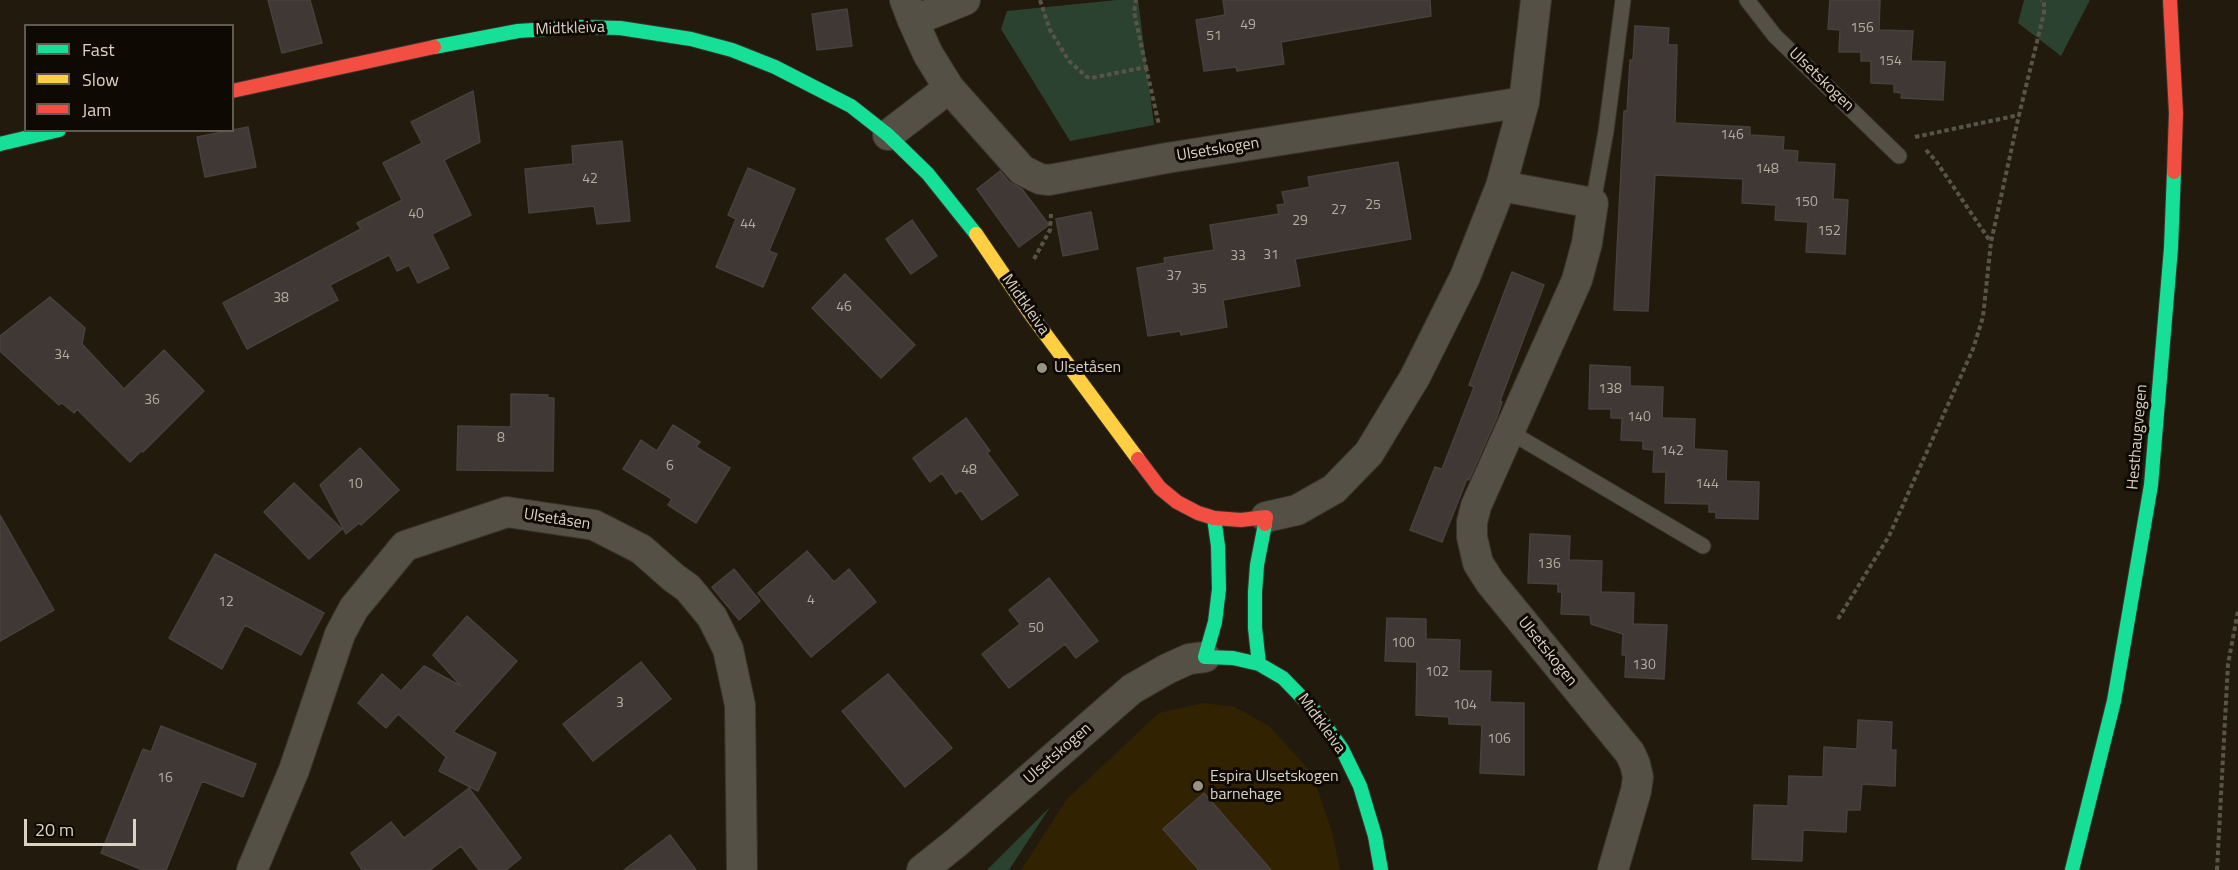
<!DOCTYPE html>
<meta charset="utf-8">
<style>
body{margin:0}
#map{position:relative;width:2238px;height:870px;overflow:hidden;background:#221a0c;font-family:"Titillium Web",sans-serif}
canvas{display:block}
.legend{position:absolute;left:24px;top:24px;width:210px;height:108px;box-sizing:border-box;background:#0e0902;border:2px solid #605a50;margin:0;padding:8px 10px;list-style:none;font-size:18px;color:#dad3c4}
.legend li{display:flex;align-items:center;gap:12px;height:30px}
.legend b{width:30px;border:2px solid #605a50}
.scale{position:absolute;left:24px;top:819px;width:112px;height:27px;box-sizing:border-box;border:3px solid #dad3c4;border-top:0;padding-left:8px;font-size:18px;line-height:21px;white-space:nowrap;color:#dad3c4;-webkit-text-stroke:4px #0e0902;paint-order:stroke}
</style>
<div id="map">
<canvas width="2238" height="870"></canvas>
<ul class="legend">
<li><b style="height:8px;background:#16e098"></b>Fast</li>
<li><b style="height:8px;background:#ffcf43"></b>Slow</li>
<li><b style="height:8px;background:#f24e42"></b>Jam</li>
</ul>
<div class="scale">20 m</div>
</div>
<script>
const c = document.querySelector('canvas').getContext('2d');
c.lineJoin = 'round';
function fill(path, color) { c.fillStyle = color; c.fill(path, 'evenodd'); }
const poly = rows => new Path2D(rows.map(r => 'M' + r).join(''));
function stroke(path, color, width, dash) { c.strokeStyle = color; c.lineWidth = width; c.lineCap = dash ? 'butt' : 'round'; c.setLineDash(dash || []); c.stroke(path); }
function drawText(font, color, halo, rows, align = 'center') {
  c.font = font + ' "Titillium Web",sans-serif'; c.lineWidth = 6; c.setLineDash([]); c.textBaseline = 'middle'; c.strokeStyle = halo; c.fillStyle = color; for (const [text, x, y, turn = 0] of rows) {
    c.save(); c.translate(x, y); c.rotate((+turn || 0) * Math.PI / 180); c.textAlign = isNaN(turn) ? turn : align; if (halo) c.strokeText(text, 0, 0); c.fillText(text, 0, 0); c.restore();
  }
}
fill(poly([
 [1203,703,1235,707,1269,726,1312,773,1332,832,1340,870,1021,870,1067,799,1159,713]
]), '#312302');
fill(poly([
 [1117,0,1138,0,1154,125,1070,141,1001,29,1007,11],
 [2024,0,2090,0,2061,56,2018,23],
 [1050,807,1009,870,987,870]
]), '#2c4230');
const building = poly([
 [268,0,310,0,322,43,282,53,268,0],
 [1223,0,1430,0,1431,16,1281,42,1284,64,1237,71,1236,67,1204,71,1196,20,1225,15,1223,0],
 [1830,0,1880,0,1879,30,1913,31,1911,61,1945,62,1943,100,1901,98,1902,93,1894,92,1894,84,1871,83,1871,61,1861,61,1861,52,1839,52,1840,30,1828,29,1830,0],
 [847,9,852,46,817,50,812,14,847,9],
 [1635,26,1669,28,1668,45,1677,45,1675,123,1750,127,1750,135,1784,137,1783,150,1798,151,1797,162,1835,164,1833,199,1848,200,1845,254,1806,252,1808,222,1775,220,1776,205,1742,203,1743,179,1655,175,1648,311,1614,310,1624,111,1627,111,1630,60,1633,60,1635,26],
 [473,91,480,142,444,160,471,215,432,234,449,268,418,283,409,265,397,271,389,255,330,285,338,300,247,349,223,303,361,229,357,223,402,200,383,163,422,143,411,122,473,91],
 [248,127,256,167,205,177,197,137,248,127],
 [622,141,630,221,597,224,594,206,529,213,525,169,573,164,572,146,622,141],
 [1398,162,1411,239,1295,259,1300,286,1223,300,1227,327,1181,335,1180,331,1148,336,1137,268,1165,263,1164,258,1214,250,1210,225,1279,214,1277,205,1285,204,1282,192,1310,187,1308,177,1398,162],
 [748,168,795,189,769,251,777,254,763,287,716,267,736,219,728,215,748,168],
 [1000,171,1009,182,1022,189,1049,225,1019,247,977,189,1000,171],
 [1091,212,1098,249,1063,256,1056,219,1091,212],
 [912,220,937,256,911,274,886,239,912,220],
 [1512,272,1544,285,1500,401,1502,402,1497,417,1469,480,1467,479,1442,542,1410,530,1435,467,1442,469,1474,387,1469,385,1512,272],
 [845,274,915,345,881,378,812,308,845,274],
 [50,297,85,328,82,344,124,389,164,350,204,391,143,452,141,451,130,462,77,409,74,413,62,403,59,405,0,351,0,336,50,297],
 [1590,365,1630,367,1630,386,1663,387,1662,418,1695,419,1694,449,1727,451,1726,481,1759,482,1758,519,1716,518,1716,512,1709,512,1709,504,1665,503,1666,472,1653,472,1654,450,1643,449,1643,441,1621,440,1622,418,1611,418,1611,409,1589,409,1590,365],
 [511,394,548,395,547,398,554,398,553,471,457,470,458,426,511,427,511,394],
 [966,418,990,451,987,453,1018,495,982,520,961,490,956,494,942,473,930,482,913,458,966,418],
 [673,425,700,442,696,447,730,468,696,523,668,505,672,499,623,469,641,440,657,451,673,425],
 [360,448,399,490,361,525,359,523,346,534,320,485,360,448],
 [294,483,342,529,309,559,264,512,294,483],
 [0,515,54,610,0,641,0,515],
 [1530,534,1570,536,1569,560,1602,561,1601,592,1634,593,1633,624,1667,625,1664,679,1625,677,1626,655,1622,655,1623,634,1591,624,1590,615,1561,614,1562,592,1558,592,1558,584,1528,583,1530,534],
 [807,551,834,582,849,569,876,602,811,657,758,593,807,551],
 [215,554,324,613,301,655,245,625,222,669,169,638,215,554],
 [734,569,760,601,739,620,712,587,734,569],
 [1049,578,1098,641,1076,658,1065,644,1009,688,982,654,1020,624,1009,610,1049,578],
 [467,616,517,661,453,732,496,753,478,791,439,771,446,757,398,714,386,728,358,703,382,674,401,691,424,666,461,686,433,655,467,616],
 [1387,618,1426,619,1426,639,1460,640,1459,671,1491,671,1490,702,1524,703,1524,775,1480,773,1482,725,1449,724,1449,717,1416,715,1417,662,1385,661,1387,618],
 [641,662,671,699,593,761,563,724,641,662],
 [888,674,952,748,905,787,842,711,888,674],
 [1858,720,1892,722,1891,750,1896,750,1895,786,1862,784,1860,810,1847,810,1846,832,1803,830,1802,861,1752,859,1754,805,1788,806,1789,776,1823,777,1824,747,1857,749,1858,720],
 [161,726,256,764,243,797,202,781,166,870,143,870,101,853,143,749,151,752,161,726],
 [469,788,521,858,506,870,479,870,461,846,430,870,362,870,351,853,391,822,404,838,469,788],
 [1204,793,1271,870,1199,870,1163,829,1204,793],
 [670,835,696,870,624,870,670,835]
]);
fill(building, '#403835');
stroke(building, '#48403d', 1.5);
const lane = poly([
 [1747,0,1775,36,1899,156],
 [1593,203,1606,131,1623,0],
 [1510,432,1703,546]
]);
const street = poly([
 [913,21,965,0],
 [949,88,1022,170,1040,179,1049,180,1167,158,1524,102],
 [888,135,949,88,928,54,913,21,905,0],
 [1501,186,1593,203,1587,243,1577,280,1476,506,1472,522,1472,537,1478,563,1490,582,1630,753,1635,764,1638,777,1636,791,1613,870],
 [1266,517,1297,510,1334,489,1369,453,1415,377,1465,277,1501,186,1524,102,1536,0],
 [252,870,294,770,340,634,354,608,405,546,507,512,594,525,641,549,674,578,688,588,712,617,728,649,740,705,742,870],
 [922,870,956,843,1132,689,1167,669,1189,659,1205,657]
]);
const fast = poly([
 [434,47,518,31,580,27,620,28,691,39,732,50,775,67,851,106,888,135,928,174,976,234],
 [0,144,59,130],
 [1214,518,1218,546,1219,589,1215,622,1205,657,1233,658,1259,664,1283,678,1315,711,1342,749,1360,786,1375,836,1381,870],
 [1259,664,1255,628,1255,592,1257,565,1265,524],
 [2072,870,2114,701,2151,485,2171,248,2174,172]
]);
const slow = poly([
 [976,234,1029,312,1138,459]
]);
const jam = poly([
 [2170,0,2176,113,2174,172],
 [232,91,434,47],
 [1138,459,1160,488,1177,502,1198,513,1214,518,1241,520,1266,517,1265,524]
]);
stroke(lane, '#39342b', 17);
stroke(street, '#39342b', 32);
stroke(fast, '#39342b', 16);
stroke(slow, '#39342b', 16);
stroke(jam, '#39342b', 16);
stroke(poly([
 [1040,0,1050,30,1069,61,1087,77,1091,78,1146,67,1134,12,1136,0],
 [1146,67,1159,125],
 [1915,137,2019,115,2044,13,2044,2,2041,0],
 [1926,150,1936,161,1990,241],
 [1034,259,1050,230,1051,214],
 [1838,619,1889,536,1973,349,1983,317,1991,242,2019,115],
 [2217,870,2228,664,2238,611]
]), '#58544a', 4, [4.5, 3]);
stroke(lane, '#555046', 15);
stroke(street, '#555046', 30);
stroke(fast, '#16e098', 14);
stroke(slow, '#ffcf43', 14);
stroke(jam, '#f24e42', 14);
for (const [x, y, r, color] of [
 [1042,368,6,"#9a9284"],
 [1198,786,6,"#9a9284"]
]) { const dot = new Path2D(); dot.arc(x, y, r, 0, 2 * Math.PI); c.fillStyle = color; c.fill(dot); stroke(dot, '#0e0902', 2); }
drawText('14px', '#b4aca0', null, [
 ["49",1248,26],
 ["156",1862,29],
 ["51",1214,37],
 ["154",1890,62],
 ["146",1732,136],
 ["148",1767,170],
 ["42",590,180],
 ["150",1806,203],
 ["25",1373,206],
 ["27",1339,211],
 ["40",416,215],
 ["29",1300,222],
 ["44",748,225],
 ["152",1829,232],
 ["31",1271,256],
 ["33",1238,257],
 ["37",1174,277],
 ["35",1199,290],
 ["38",281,299],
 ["46",844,308],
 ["34",62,356],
 ["138",1610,390],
 ["36",152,401],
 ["140",1639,418],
 ["8",501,439],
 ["142",1672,452],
 ["6",670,467],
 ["48",969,471],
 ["10",355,485],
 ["144",1707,485],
 ["136",1549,565],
 ["4",811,601],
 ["12",226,603],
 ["50",1036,629],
 ["100",1403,644],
 ["130",1644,666],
 ["102",1437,673],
 ["3",620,704],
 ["104",1465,706],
 ["106",1499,740],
 ["16",165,779]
]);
drawText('16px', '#dad3c4', '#0e0902', [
 ["Midtkleiva",570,29,-2],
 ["Ulsetskogen",1821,80,44],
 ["Ulsetskogen",1218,150,-9],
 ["Midtkleiva",1025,305,55],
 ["Hesthaugvegen",2138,437,-85],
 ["Ulsetåsen",557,520,9],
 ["Ulsetskogen",1547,652,51],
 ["Midtkleiva",1321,724,54],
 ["Ulsetskogen",1058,754,-41]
]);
drawText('16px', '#dad3c4', '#0e0902', [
 ["Ulsetåsen",1054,368],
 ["Espira Ulsetskogen",1210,777],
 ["barnehage",1210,795]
], 'left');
</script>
